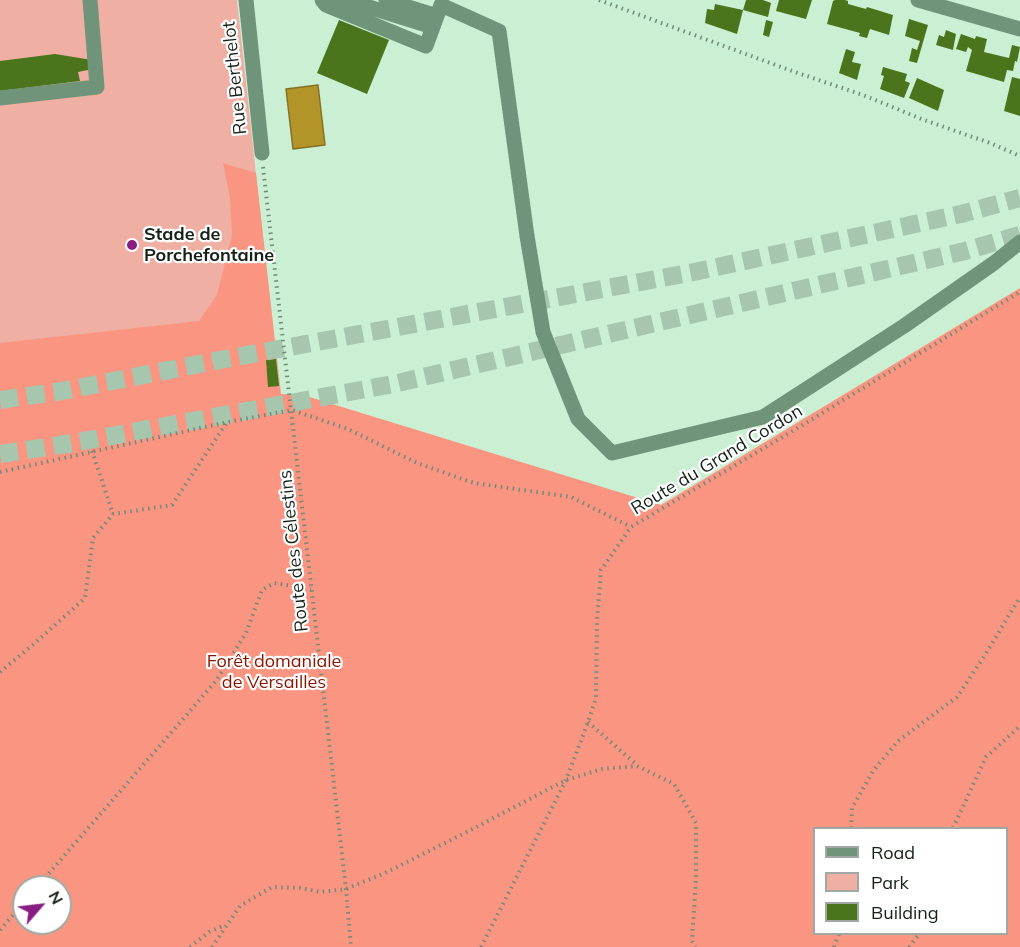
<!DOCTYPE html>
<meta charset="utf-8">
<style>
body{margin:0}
#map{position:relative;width:1020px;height:947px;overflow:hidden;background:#cbefd3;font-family:Mulish,sans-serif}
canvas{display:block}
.legend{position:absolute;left:813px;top:827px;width:195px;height:108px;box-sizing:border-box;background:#fff;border:2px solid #a1a7a3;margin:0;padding:8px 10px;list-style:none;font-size:18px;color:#142218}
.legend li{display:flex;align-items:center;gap:12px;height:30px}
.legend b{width:30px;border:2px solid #a1a7a3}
.north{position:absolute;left:12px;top:875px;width:60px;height:60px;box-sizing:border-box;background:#fff;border:2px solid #a1a7a3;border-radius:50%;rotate:62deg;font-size:16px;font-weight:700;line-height:24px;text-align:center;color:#142218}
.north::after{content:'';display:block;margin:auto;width:21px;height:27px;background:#8a1d82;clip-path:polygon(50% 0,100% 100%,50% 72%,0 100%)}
</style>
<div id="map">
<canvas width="1020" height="947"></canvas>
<ul class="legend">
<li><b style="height:8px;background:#709479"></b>Road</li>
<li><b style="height:16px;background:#efafa2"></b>Park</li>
<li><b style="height:16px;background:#4b751d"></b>Building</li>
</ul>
<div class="north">N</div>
</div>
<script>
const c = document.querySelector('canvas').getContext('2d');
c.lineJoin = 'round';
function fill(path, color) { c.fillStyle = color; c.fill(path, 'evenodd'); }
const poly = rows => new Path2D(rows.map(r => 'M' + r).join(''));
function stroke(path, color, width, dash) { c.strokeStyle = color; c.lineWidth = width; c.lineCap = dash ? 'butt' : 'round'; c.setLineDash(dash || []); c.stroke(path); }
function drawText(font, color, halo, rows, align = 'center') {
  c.font = font + ' Mulish,sans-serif'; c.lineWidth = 4.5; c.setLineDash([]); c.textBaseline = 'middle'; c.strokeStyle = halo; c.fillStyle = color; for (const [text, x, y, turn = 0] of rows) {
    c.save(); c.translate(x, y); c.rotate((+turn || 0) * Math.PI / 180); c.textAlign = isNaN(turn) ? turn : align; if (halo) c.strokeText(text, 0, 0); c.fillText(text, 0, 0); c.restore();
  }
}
fill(poly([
 [0,0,237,0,280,394,0,455]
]), '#efafa2');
fill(poly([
 [223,163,256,173,281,394,303,395,661,505,1020,288,1020,947,0,947,0,343,199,321,217,295,232,235,230,198],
 [814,828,1006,828,1006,934,814,934],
 [24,887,60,887,60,923,24,923]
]), '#f99581');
const water = poly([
 [318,85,325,145,293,149,286,89,318,85]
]);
fill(water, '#b39429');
stroke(water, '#837224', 1.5);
fill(poly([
 [746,0,763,0,771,3,768,17,743,10],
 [779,0,812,0,806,19,776,11],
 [835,0,845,0,848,1,848,4,866,9,867,7,893,15,889,35,870,29,867,38,859,36,860,33,827,24,833,1],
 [715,4,743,10,737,34,705,23,707,9,714,10],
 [909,19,928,25,917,63,909,61,912,48,917,50,920,41,905,36],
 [339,20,389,40,367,94,317,73],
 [766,20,773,22,769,37,763,35],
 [946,30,956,34,953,50,936,45,939,35,944,37],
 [961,34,975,39,976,36,987,39,984,52,1009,58,1012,45,1020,47,1017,62,1015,61,1013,71,1007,70,1004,82,966,71,972,50,968,47,966,52,956,49],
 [846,49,855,52,852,62,861,64,857,80,839,73],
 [55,54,92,60,93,69,78,72,80,81,0,91,0,61],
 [883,67,907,74,905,81,910,83,904,98,880,89,884,76,881,75],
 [1012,77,1020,79,1020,116,1004,111],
 [917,78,944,90,938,111,909,98],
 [276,359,279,386,268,387,266,360]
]), '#4b751d');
stroke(poly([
 [0,400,62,391,225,359,694,272,961,214,1020,198],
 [0,454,73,443,393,384,965,251,1020,235]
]), '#a6c6ae', 18, [18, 9]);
stroke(poly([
 [599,0,792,71,863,95,924,120,990,143,1020,156],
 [263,167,346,889,351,947],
 [92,451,113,514],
 [0,472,228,422,292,410,348,429,417,463,474,483,571,497,631,527],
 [0,672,35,643,85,598,93,538,113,514,172,505,227,422],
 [588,722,637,765],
 [851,828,852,808,873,771,898,741,957,697,985,655,1020,597],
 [953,828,986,757,1020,726],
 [37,887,216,681,246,633,262,590,274,583,311,589],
 [0,930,24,902],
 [190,947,209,932,225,925],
 [212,947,240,906,272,887,300,888,321,892,346,889,385,873,463,834,566,780,602,769,637,766,674,784,696,823,696,879,692,941,695,947],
 [481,947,566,780,588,722,596,698,597,621,601,570,631,527,801,426,1020,292],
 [834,947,839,934],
 [909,947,919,934]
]), '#728b78', 4, [1.5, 4.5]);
stroke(poly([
 [246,0,262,153],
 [322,0,326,5,426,46,441,5,499,31,527,236,543,332,578,419,612,453,763,417,904,326,994,263,1020,242],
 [335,0,369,7,433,27],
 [386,0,437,16],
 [918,0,1020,29],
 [0,98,97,87,90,0]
]), '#709479', 15);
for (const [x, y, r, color] of [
 [132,245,6,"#8a1d82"]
]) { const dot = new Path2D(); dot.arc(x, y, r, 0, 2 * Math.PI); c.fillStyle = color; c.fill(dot); stroke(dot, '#fff', 2); }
drawText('18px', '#142218', '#fff', [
 ["Rue Berthelot",235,78,-96],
 ["Route du Grand Cordon",717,460,-31],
 ["Route des Célestins",294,551,-96]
]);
drawText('bold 18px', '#142218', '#fff', [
 ["Stade de",144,235],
 ["Porchefontaine",144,256]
], 'left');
drawText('18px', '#8b1401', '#fff', [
 ["Forêt domaniale",274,662],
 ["de Versailles",274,683]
]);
</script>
